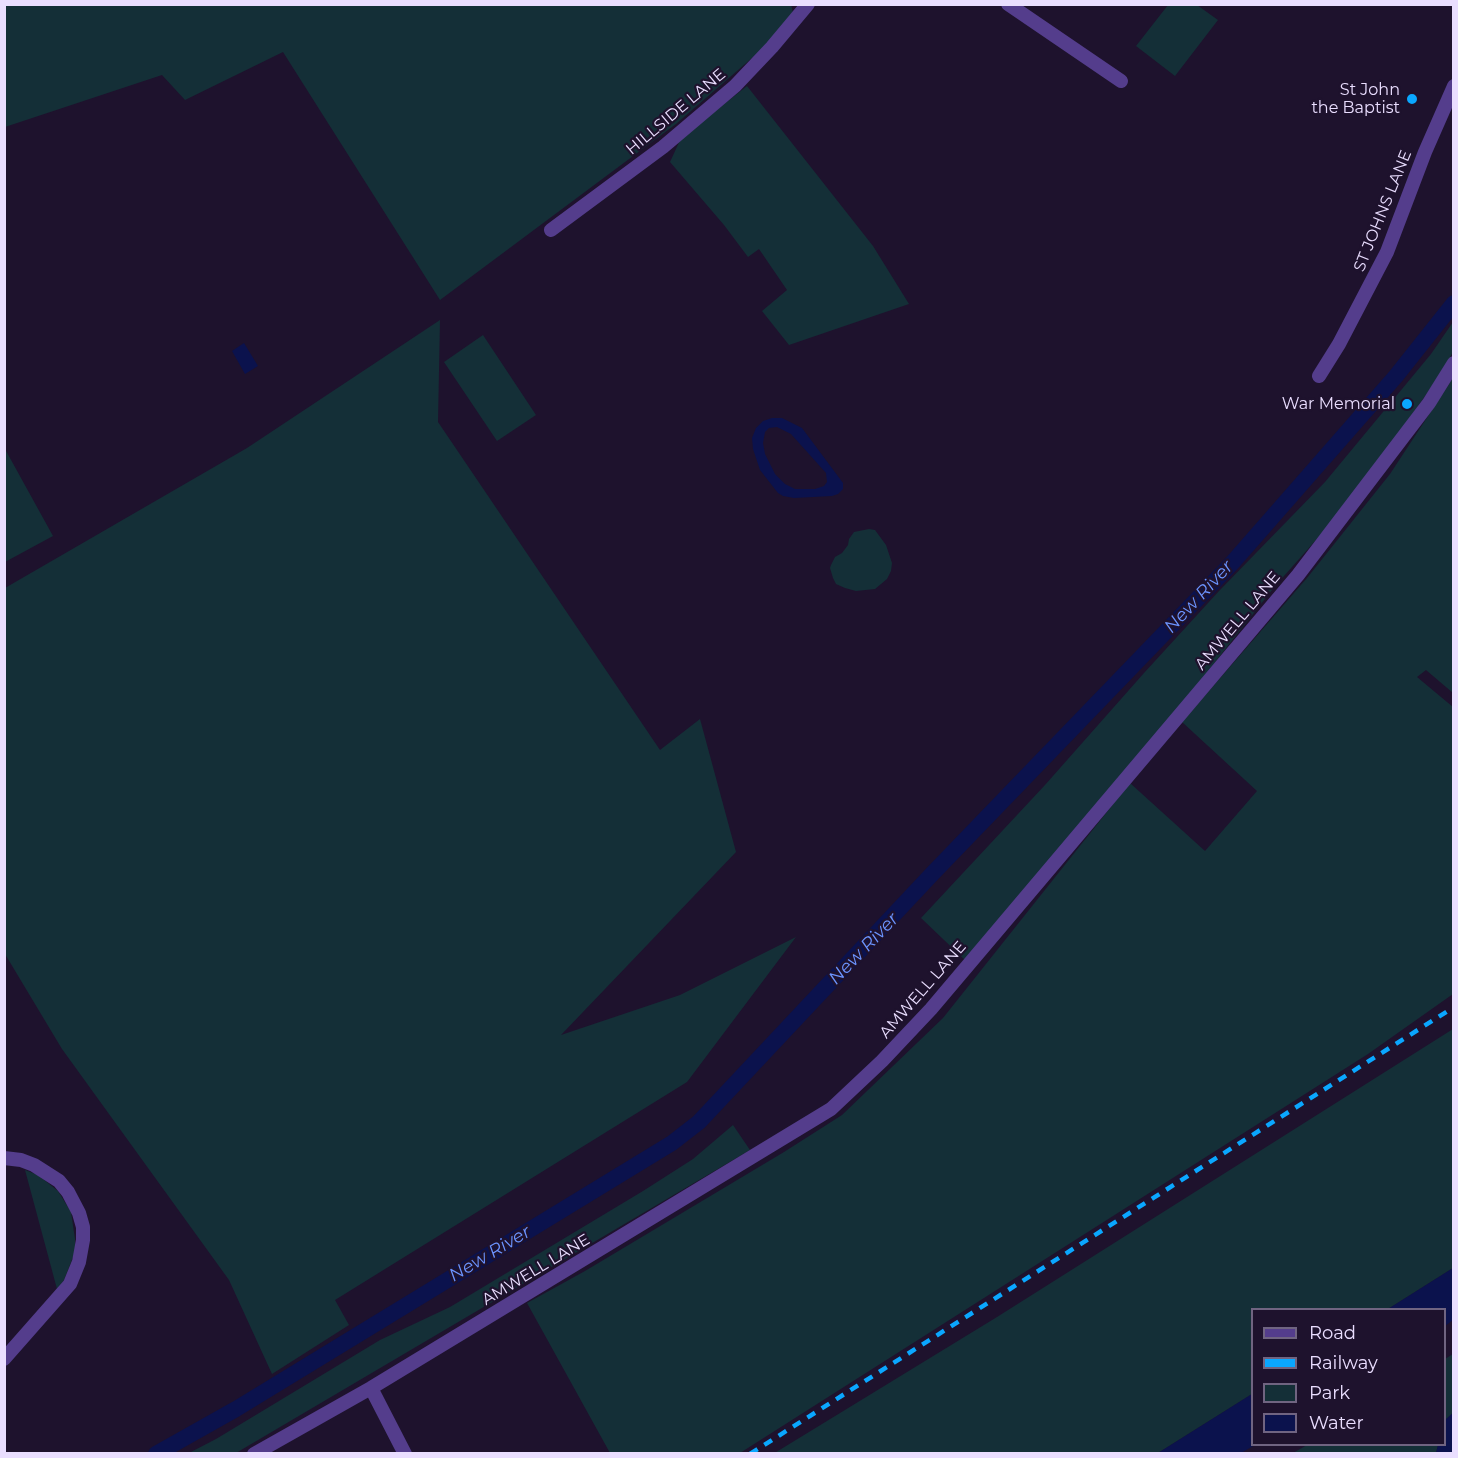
<!DOCTYPE html>
<html>
<head>
<meta charset="utf-8">
<style>
  body { margin:0 }
  #map { position:relative; width:1458px; height:1458px; overflow:hidden; background:#1e122d; font-family:Montserrat,sans-serif }
  canvas { display:block }
  .frame { position:absolute; inset:0; border:6px solid #eadeff; pointer-events:none }
  .legend { position:absolute; left:1251px; top:1308px; width:195px; height:138px; box-sizing:border-box; background:#1e122d; border:2px solid #706481; margin:0; padding:8px 10px; list-style:none; font-size:18px; color:#eadeff }
  .legend li { display:flex; align-items:center; gap:12px; height:30px }
  .legend b { width:30px; border:2px solid #706481 }
</style>
</head>
<body>
<div id="map">
<canvas width="1458" height="1458"></canvas>
<div class="frame"></div>
<ul class="legend">
<li><b style="height:8px;background:#543d8c"></b>Road</li>
<li><b style="height:8px;background:#0aa7ff"></b>Railway</li>
<li><b style="height:16px;background:#142f37"></b>Park</li>
<li><b style="height:16px;background:#0b124d"></b>Water</li>
</ul>
</div>
<script>
const ctx = document.querySelector('canvas').getContext('2d');
ctx.lineJoin = 'round';
function fillPath(path, color) { ctx.fillStyle = color; ctx.fill(path, 'evenodd'); }
const poly = rows => new Path2D(rows.map(r => 'M' + r).join(''));
function stroke(path, color, width, dash) { ctx.strokeStyle = color; ctx.lineWidth = width; ctx.lineCap = dash ? 'butt' : 'round'; ctx.setLineDash(dash || []); ctx.stroke(path); }
function write(font, color, halo, rows, align = 'center') {
  ctx.font = font + ' Montserrat,sans-serif'; ctx.lineWidth = 4.5; ctx.setLineDash([]); ctx.textBaseline = 'middle'; ctx.strokeStyle = halo; ctx.fillStyle = color; for (const [text, x, y, turn = 0] of rows) {
    ctx.save(); ctx.translate(x, y); ctx.rotate((+turn || 0) * Math.PI / 180); ctx.textAlign = isNaN(turn) ? turn : align; if (halo) ctx.strokeText(text, 0, 0); ctx.fillText(text, 0, 0); ctx.restore();
  }
}
fillPath(poly([
  [791,4,793,13,768,44,676,124,440,300,283,52,185,100,162,75,5,127,4,5],
  [1168,5,1197,5,1218,20,1175,76,1136,46],
  [747,86,873,246,909,304,789,345,762,311,787,290,759,249,748,257,724,225,670,162,681,138],
  [440,320,438,422,660,750,700,719,736,852,561,1035,680,995,796,937,687,1082,335,1300,349,1325,272,1374,229,1280,62,1049,5,954,5,588,247,448],
  [1453,322,1453,352,1441,373,1398,435,1331,523,1276,585,1193,690,966,961,921,918,1045,785,1144,673,1219,591,1325,482,1431,354],
  [483,335,536,415,497,441,444,362],
  [1453,378,1453,693,1426,670,1417,677,1453,707,1453,994,1368,1054,740,1453,610,1453,527,1303,585,1271,784,1152,842,1115,943,1018,1130,783,1205,851,1257,791,1182,722,1307,578,1390,474],
  [5,449,53,536,5,562,4,562],
  [869,529,875,530,886,545,892,563,891,571,887,579,875,589,856,591,845,588,836,584,833,578,830,568,831,565,835,557,842,553,848,545,849,539,854,532],
  [1453,1029,1453,1268,1388,1309,1252,1310,1252,1394,1158,1453,773,1454,997,1317],
  [733,1125,750,1150,236,1453,189,1453,216,1439,380,1340,450,1307,643,1191,693,1159],
  [25,1170,38,1175,58,1191,71,1212,75,1239,75,1252,64,1280,57,1289],
  [1453,1354,1453,1413,1445,1420,1445,1359],
  [1307,1445,1307,1444,1438,1445,1436,1453,1293,1453]
]), '#142f37');
fillPath(poly([
  [244,343,258,366,245,374,232,351],
  [772,418,782,418,802,428,843,483,843,489,838,494,832,496,794,498,783,496,778,493,760,470,753,449,752,438,756,428,763,421],
  [777,427,791,434,826,473,827,482,824,486,815,489,795,489,785,484,775,474,765,454,763,443,765,432,769,428],
  [1453,1268,1453,1320,1445,1326,1444,1310,1388,1309],
  [1252,1394,1252,1444,1255,1445,1241,1453,1158,1453],
  [1453,1413,1453,1453,1436,1453,1438,1445,1444,1444,1445,1420]
]), '#0b124d');
stroke(poly([
  [156,1454,236,1409,672,1143,699,1122,933,873,1233,562,1396,376,1454,303]
]), '#0b124d', 16);
stroke(poly([
  [1008,4,1121,81],
  [551,230,663,147,735,86,772,47,808,4],
  [1319,376,1339,344,1387,252,1425,152,1454,86],
  [4,1158,21,1160,34,1165,59,1181,68,1192,79,1213,83,1227,83,1240,79,1262,70,1284,4,1359],
  [371,1388,405,1454],
  [254,1454,371,1388,831,1109,882,1061,931,1009,1298,575,1429,403,1454,363]
]), '#543d8c', 14);
stroke(poly([
  [750,1454,1454,1007]
]), '#0aa7ff', 4.5, [9, 8]);
for (const [x, y, r, color] of [
  [1412,99,6,"#0aa7ff"],
  [1407,404,6,"#0aa7ff"]
]) { const dot = new Path2D(); dot.arc(x, y, r, 0, 2 * Math.PI); ctx.fillStyle = color; ctx.fill(dot); stroke(dot, '#1e122d', 2); }
write('16px', '#eadeff', '#1e122d', [
  ["St John",1400,90],
  ["the Baptist",1400,108],
  ["War Memorial",1395,404]
], 'right');
write('16px', '#eadeff', '#1e122d', [
  ["HILLSIDE LANE",676,112,-40],
  ["ST JOHNS LANE",1383,211,-68],
  ["AMWELL LANE",1238,621,-50],
  ["AMWELL LANE",923,990,-49],
  ["AMWELL LANE",536,1270,-31]
]);
write('italic 18px', '#6c94ff', '#1e122d', [
  ["New River",1199,597,-47],
  ["New River",864,949,-46],
  ["New River",490,1254,-31]
]);
</script>
</body>
</html>
